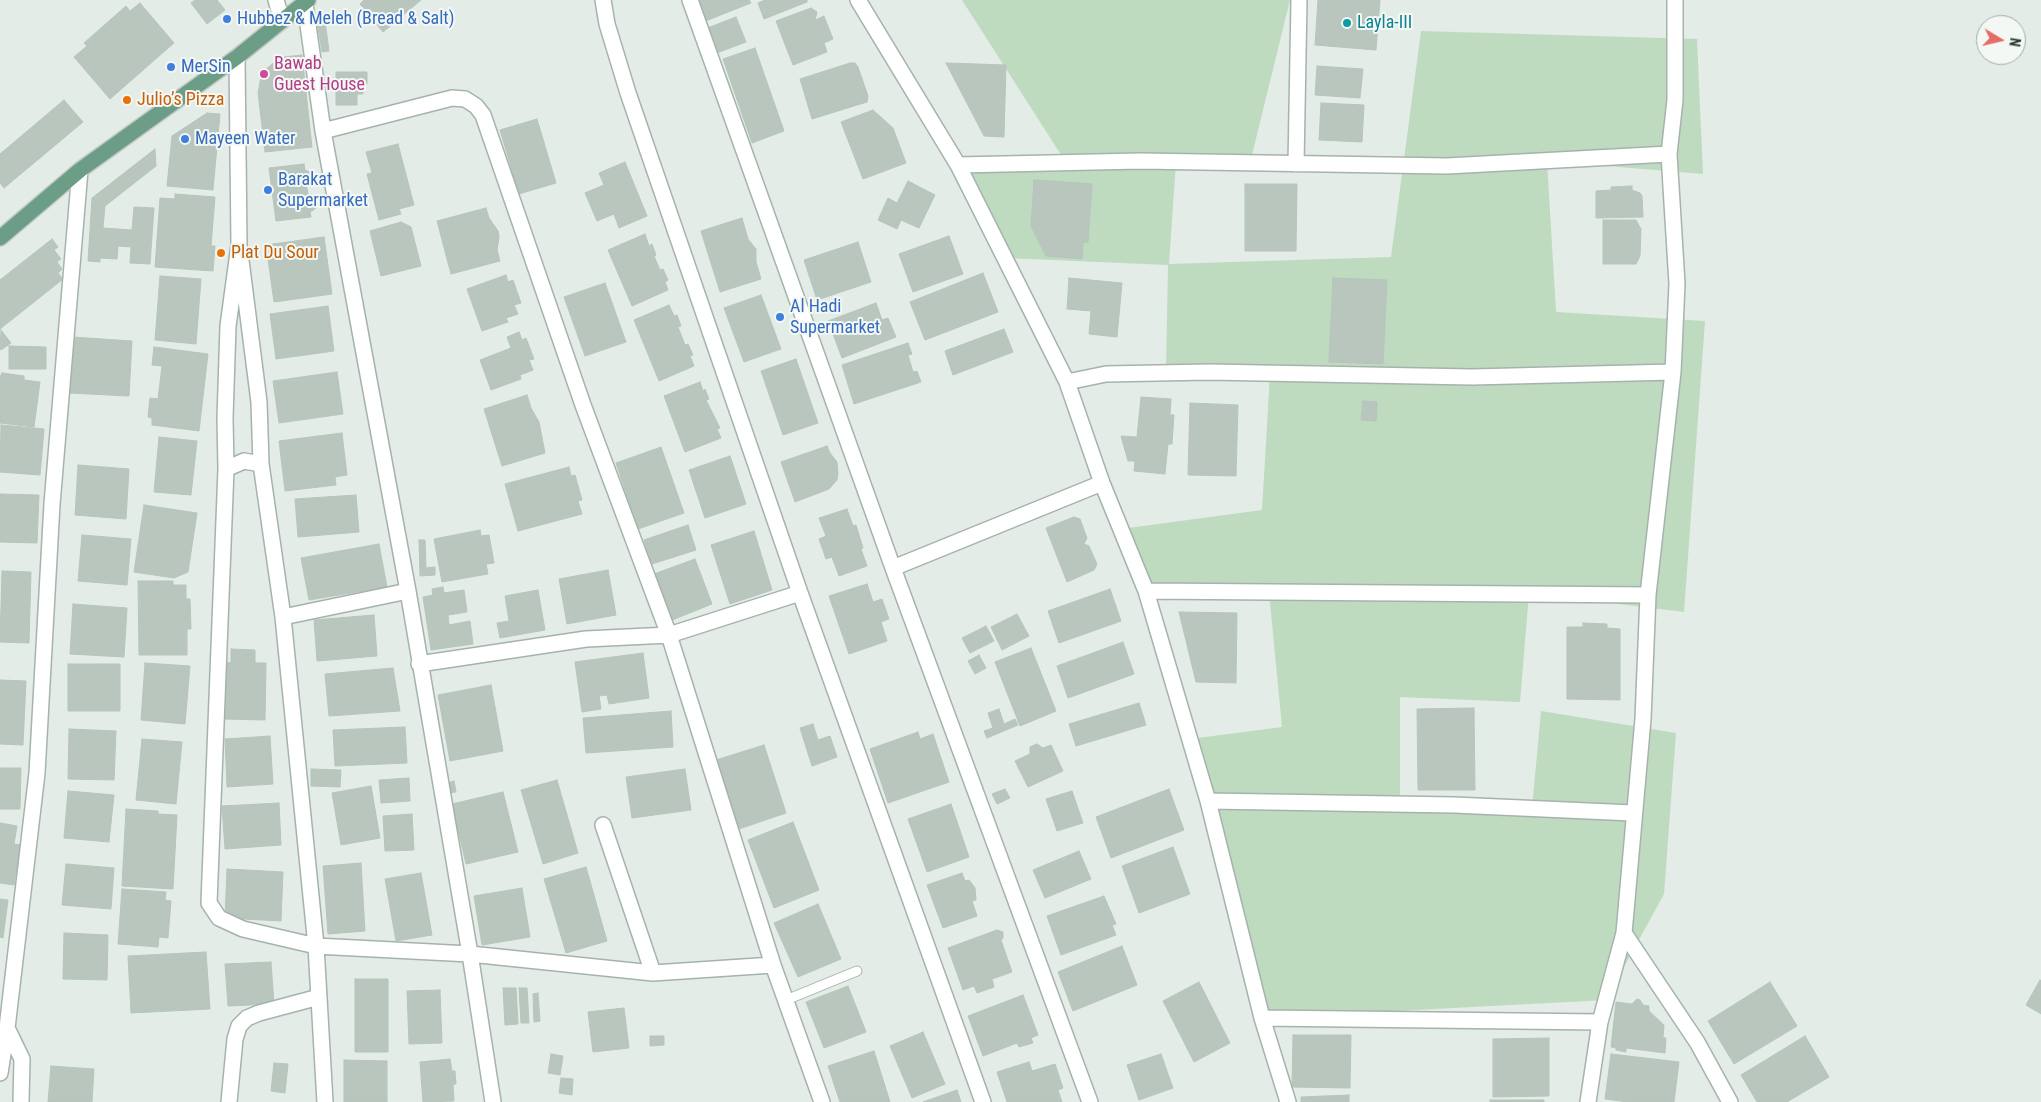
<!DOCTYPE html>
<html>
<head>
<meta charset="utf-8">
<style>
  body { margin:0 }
  #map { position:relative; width:2041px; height:1102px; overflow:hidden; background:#e3ece6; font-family:"Roboto Condensed",sans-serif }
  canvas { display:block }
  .north { position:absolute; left:1976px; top:15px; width:50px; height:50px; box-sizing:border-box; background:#f3f8f5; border:1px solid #a1aca6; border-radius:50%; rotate:99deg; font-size:14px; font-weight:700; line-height:20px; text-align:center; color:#253b30 }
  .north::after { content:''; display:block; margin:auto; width:18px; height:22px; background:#e56c68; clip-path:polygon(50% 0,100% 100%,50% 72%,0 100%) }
</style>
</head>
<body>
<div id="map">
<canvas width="2041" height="1102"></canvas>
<div class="north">N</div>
</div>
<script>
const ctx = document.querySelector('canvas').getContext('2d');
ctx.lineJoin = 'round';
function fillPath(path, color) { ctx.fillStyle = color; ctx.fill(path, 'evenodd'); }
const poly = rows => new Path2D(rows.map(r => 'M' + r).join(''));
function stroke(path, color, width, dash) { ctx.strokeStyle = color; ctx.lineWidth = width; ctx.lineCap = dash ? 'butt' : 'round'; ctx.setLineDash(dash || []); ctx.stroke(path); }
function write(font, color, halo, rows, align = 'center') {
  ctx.font = font + ' "Roboto Condensed",sans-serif'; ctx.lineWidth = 4; ctx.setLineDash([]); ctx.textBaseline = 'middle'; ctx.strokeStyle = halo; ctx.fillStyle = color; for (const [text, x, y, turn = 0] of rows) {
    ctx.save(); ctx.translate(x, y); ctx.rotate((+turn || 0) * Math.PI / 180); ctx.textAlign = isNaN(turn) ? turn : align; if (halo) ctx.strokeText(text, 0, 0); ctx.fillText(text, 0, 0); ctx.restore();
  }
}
fillPath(poly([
  [962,0,1290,0,1250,163,1176,162,1169,264,1391,257,1421,31,1697,39,1703,174,1547,161,1556,312,1705,321,1684,612,1529,593,1520,702,1400,697,1400,804,1532,808,1541,711,1676,733,1664,894,1606,1000,1262,1018,1190,739,1282,727,1269,592,1146,591,1121,529,1262,510,1270,374,1166,373,1168,265,1006,258,958,165,1065,161]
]), '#bedbc0');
const building = poly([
  [195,0,217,0,225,10,207,24,191,3,195,0],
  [364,0,421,0,383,32,360,4,364,0],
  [694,0,749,0,751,3,703,22,694,0],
  [765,0,807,0,807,2,764,19,758,3,765,0],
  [1318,0,1380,0,1376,50,1315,45,1318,0],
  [140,3,174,43,110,99,74,57,87,46,84,43,126,6,130,11,140,3],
  [811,8,817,12,815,20,824,16,833,39,824,43,827,52,793,65,776,21,811,8],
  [736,17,746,42,714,54,705,29,736,17],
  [325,21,329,51,322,52,317,22,325,21],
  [755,48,784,131,752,143,723,59,755,48],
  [302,55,312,147,265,152,258,93,261,77,265,70,277,60,284,57,302,55],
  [850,63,855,63,858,67,868,96,867,102,812,119,800,79,850,63],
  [946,63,1006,65,1004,137,984,136,946,63],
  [1317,66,1363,69,1360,98,1315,95,1317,66],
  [336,72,367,72,367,84,363,84,363,94,357,94,357,105,336,105,336,72],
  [64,100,83,122,4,188,0,183,0,154,64,100],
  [1321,103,1364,105,1362,142,1319,140,1321,103],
  [873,110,893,128,906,163,863,179,841,122,873,110],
  [207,113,220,114,213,190,167,186,172,136,207,113],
  [537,119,556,183,519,194,500,130,537,119],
  [398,144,414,205,399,209,401,214,379,220,367,174,372,173,366,152,398,144],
  [155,149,156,166,105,206,103,228,132,230,134,207,154,208,150,264,130,263,131,247,118,246,117,259,100,258,100,262,88,261,92,198,155,149],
  [625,162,647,216,619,228,614,214,597,221,585,193,604,185,599,173,625,162],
  [304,164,305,170,310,172,312,174,310,182,306,183,309,200,314,203,315,209,310,212,311,217,276,221,269,168,304,164],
  [1034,180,1092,184,1088,242,1083,242,1082,259,1046,256,1031,226,1034,180],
  [908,181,935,195,919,228,901,220,897,229,878,220,888,198,897,203,908,181],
  [1245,184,1297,184,1296,251,1245,251,1245,184],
  [1632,186,1632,190,1640,193,1642,196,1643,217,1596,218,1596,191,1611,190,1611,187,1632,186],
  [175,194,215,197,211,246,215,246,213,271,155,267,160,198,175,199,175,194],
  [486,208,489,218,498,231,499,237,497,250,500,261,451,274,437,221,486,208],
  [742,218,748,239,756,249,756,262,761,279,720,292,701,231,742,218],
  [1603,220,1636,220,1641,229,1640,256,1636,264,1603,264,1603,220],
  [401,222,411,227,421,266,381,276,370,231,401,222],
  [645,234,649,246,652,244,656,255,654,256,660,270,663,269,668,280,665,282,668,290,632,306,608,250,645,234],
  [949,236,963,274,913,292,899,254,949,236],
  [324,237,332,294,274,302,266,245,324,237],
  [52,239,58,247,54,250,61,259,57,262,62,269,58,273,63,279,0,329,0,280,52,239],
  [858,242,871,282,817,300,804,260,858,242],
  [983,273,998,312,925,340,910,302,983,273],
  [506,275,508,282,513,280,521,303,514,305,518,314,506,318,508,322,482,331,467,289,506,275],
  [160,276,201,279,196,344,155,340,160,276],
  [1069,278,1122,283,1117,337,1089,334,1091,311,1067,309,1069,278],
  [1333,278,1387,280,1383,364,1329,362,1333,278],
  [605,283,626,342,585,356,564,297,605,283],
  [761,295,781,349,744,362,724,308,761,295],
  [876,303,882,320,888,318,896,337,842,358,828,321,876,303],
  [669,305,674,316,677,315,681,326,678,327,685,345,688,344,693,355,690,356,694,366,659,381,634,320,669,305],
  [328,306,334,351,276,359,270,314,328,306],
  [1004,329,1013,352,953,375,945,351,1004,329],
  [1,330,11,343,1,350,0,348,1,330],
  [519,332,522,340,526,338,534,359,529,360,533,370,520,375,521,379,491,390,480,360,511,348,507,337,519,332],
  [72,337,132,341,129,396,69,393,72,337],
  [908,343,912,354,908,355,913,372,917,371,921,382,854,404,842,365,908,343],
  [9,346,46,347,46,369,9,369,9,346],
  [154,347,208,354,199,431,152,425,152,418,148,417,150,398,158,399,162,366,152,365,154,347],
  [796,359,818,423,783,435,761,371,796,359],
  [337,372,343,414,279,423,273,381,337,372],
  [2,373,24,376,24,380,40,382,34,427,0,423,0,377,2,373],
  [700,382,703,391,705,389,709,399,706,400,720,428,717,429,721,438,685,452,664,396,700,382],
  [527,395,531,408,539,422,545,453,502,466,484,409,527,395],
  [1141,397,1171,399,1170,415,1174,415,1172,444,1168,444,1165,474,1134,471,1135,461,1128,461,1121,436,1137,437,1141,397],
  [1363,401,1377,402,1376,421,1361,420,1363,401],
  [1190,403,1238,405,1236,476,1188,475,1190,403],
  [1,425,44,429,40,475,0,472,1,425],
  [342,433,347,475,335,477,336,485,285,491,279,441,342,433],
  [159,437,197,441,191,495,154,492,159,437],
  [827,446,830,453,837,462,838,474,837,480,829,489,795,502,781,462,827,446],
  [661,447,684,513,638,529,616,463,661,447],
  [730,456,746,504,705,518,689,470,730,456],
  [78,465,129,469,126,519,75,515,78,465],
  [569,467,571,476,575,475,582,500,578,501,582,514,518,531,505,484,569,467],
  [0,494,39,495,37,543,0,542,0,494],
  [356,495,359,532,298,537,295,499,356,495],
  [144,505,197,513,188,572,174,578,134,572,144,505],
  [847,509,853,526,856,525,863,548,861,549,867,566,839,576,832,557,826,559,819,539,826,536,819,518,847,509],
  [1074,517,1080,519,1087,538,1084,544,1089,546,1097,564,1094,570,1067,582,1046,528,1074,517],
  [688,525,696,550,652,564,644,540,688,525],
  [480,530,481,536,489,535,494,563,486,564,488,574,442,582,434,539,480,530],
  [754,531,772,590,730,604,711,545,754,531],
  [82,535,131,539,127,585,78,581,82,535],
  [419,540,425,540,426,568,435,567,435,575,420,576,419,540],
  [379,544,387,587,309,600,301,558,379,544],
  [695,559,712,604,672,620,654,574,695,559],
  [608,570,616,615,567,624,559,579,608,570],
  [2,571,31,572,29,643,0,642,2,571],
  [138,581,173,581,173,585,186,585,186,599,190,599,191,629,187,629,187,655,139,655,138,581],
  [867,584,873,602,882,599,889,619,881,622,887,641,849,654,829,596,867,584],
  [443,587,444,593,464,590,467,612,448,615,449,625,470,621,473,644,431,650,423,597,433,595,432,589,443,587],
  [1110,589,1121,621,1059,643,1048,611,1110,589],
  [538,590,545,630,500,638,497,623,509,621,505,596,538,590],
  [73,604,127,608,124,657,70,654,73,604],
  [1179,612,1237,613,1236,683,1196,682,1179,612],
  [1017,614,1029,636,1002,650,991,627,1017,614],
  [374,615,377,656,317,661,314,620,374,615],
  [1583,623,1607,624,1607,628,1620,629,1620,700,1567,699,1567,627,1583,627,1583,623],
  [986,626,994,641,970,653,962,638,986,626],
  [1123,642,1134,674,1068,698,1057,666,1123,642],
  [1031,648,1056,711,1020,726,995,662,1031,648],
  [231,649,255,650,255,663,266,663,265,720,224,719,225,662,231,663,231,649],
  [643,653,649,698,609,704,607,695,599,696,601,709,582,712,575,662,643,653],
  [979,655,986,668,975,674,968,661,979,655],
  [145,663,190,666,185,724,141,720,145,663],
  [68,664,120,664,120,711,68,711,68,664],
  [393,668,400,711,329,716,325,674,393,668],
  [0,680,26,681,23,745,0,744,0,680],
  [491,685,503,751,450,761,438,695,491,685],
  [1139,703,1146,725,1076,746,1069,724,1139,703],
  [1474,708,1475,790,1418,790,1417,709,1474,708],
  [999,709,1004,724,1015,719,1018,725,987,738,984,731,993,728,988,713,999,709],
  [671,711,673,747,586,753,583,718,671,711],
  [813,724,818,740,830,736,837,757,812,766,800,728,813,724],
  [405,727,407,763,335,766,333,730,405,727],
  [69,729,116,731,114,780,68,779,69,729],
  [918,732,920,739,933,734,949,782,888,803,870,749,918,732],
  [270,736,273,784,227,787,225,739,270,736],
  [142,739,182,742,176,804,136,800,142,739],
  [1037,744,1043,748,1051,745,1063,771,1028,787,1015,761,1030,754,1030,747,1037,744],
  [764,745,786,813,739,829,716,760,764,745],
  [0,768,21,768,20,809,0,809,0,768],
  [311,769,341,770,340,787,311,786,311,769],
  [685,769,691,810,632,818,626,777,685,769],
  [409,778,410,801,381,803,379,780,409,778],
  [557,780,578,853,543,864,521,790,557,780],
  [454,781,456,792,448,793,447,783,454,781],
  [371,786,380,838,341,845,332,793,371,786],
  [1005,789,1010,798,997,804,992,794,1005,789],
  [1169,789,1184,830,1111,858,1096,817,1169,789],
  [68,791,114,795,109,842,64,838,68,791],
  [1072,791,1083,823,1057,831,1046,799,1072,791],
  [503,792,518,852,466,864,452,804,503,792],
  [279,803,281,845,225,849,222,806,279,803],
  [951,804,969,857,927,872,908,819,951,804],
  [126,809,158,811,158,814,177,815,173,889,122,886,126,809],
  [412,814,414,850,385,851,383,816,412,814],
  [793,822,819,890,774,908,748,840,793,822],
  [0,823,17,826,14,844,21,845,14,885,0,883,0,823],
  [1173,847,1190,894,1139,913,1122,866,1173,847],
  [1079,851,1091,879,1045,898,1033,870,1079,851],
  [361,863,365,931,328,934,323,866,361,863],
  [66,864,114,868,111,909,62,905,66,864],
  [586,867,607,941,566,953,544,879,586,867],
  [227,869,283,872,281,921,225,918,227,869],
  [421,873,432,935,396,941,385,879,421,873],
  [962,873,965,881,969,880,975,888,976,900,972,901,977,916,943,928,927,885,962,873],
  [522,888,530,937,482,945,474,896,522,888],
  [122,889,166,892,165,900,171,901,168,938,159,937,158,947,118,944,122,889],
  [1104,896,1116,924,1112,925,1116,935,1061,955,1047,916,1104,896],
  [0,899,8,900,3,938,0,937,0,899],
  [818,904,841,959,798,977,774,923,818,904],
  [997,930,1003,932,1003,938,1001,940,1012,972,992,979,994,987,977,993,974,986,963,990,948,948,997,930],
  [64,933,108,935,107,980,63,979,64,933],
  [1122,946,1137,985,1073,1011,1058,972,1122,946],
  [206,952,210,1009,131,1013,128,956,206,952],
  [271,962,274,1004,228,1006,225,964,271,962],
  [355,979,388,979,388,1052,355,1052,355,979],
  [2040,980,2041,981,2041,1014,2026,1005,2040,980],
  [1199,982,1230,1043,1194,1062,1163,1001,1199,982],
  [1770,982,1797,1026,1734,1064,1708,1021,1770,982],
  [848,986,866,1032,824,1048,806,1002,848,986],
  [503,988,516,988,518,1024,505,1025,503,988],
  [519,988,527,988,529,1023,521,1023,519,988],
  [440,990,442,1043,409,1044,407,991,440,990],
  [538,993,540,1021,534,1022,533,994,538,993],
  [1023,995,1038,1035,1031,1038,1033,1043,1019,1047,1017,1043,983,1056,968,1016,1023,995],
  [1637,999,1640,1000,1643,1005,1649,1006,1649,1011,1664,1025,1663,1038,1666,1038,1665,1053,1626,1048,1626,1052,1616,1050,1616,1048,1611,1047,1616,1002,1632,1004,1637,999],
  [624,1008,629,1048,593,1052,588,1012,624,1008],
  [923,1032,945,1084,912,1098,890,1046,923,1032],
  [1293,1035,1351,1035,1350,1088,1292,1087,1293,1035],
  [650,1036,664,1036,664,1045,650,1046,650,1036],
  [1805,1036,1829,1077,1787,1102,1757,1102,1741,1075,1805,1036],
  [1549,1038,1549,1096,1493,1097,1493,1039,1549,1038],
  [874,1051,890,1102,840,1102,828,1066,874,1051],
  [551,1054,563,1056,560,1075,548,1073,551,1054],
  [1161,1054,1173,1088,1139,1100,1127,1065,1161,1054],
  [1611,1054,1679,1062,1674,1102,1629,1102,1605,1099,1611,1054],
  [450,1059,452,1071,455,1071,456,1084,453,1084,454,1101,423,1102,420,1062,450,1059],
  [344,1060,387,1061,387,1102,344,1102,344,1060],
  [1029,1062,1032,1071,1055,1064,1063,1088,1058,1090,1062,1102,1007,1102,997,1072,1029,1062],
  [274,1063,288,1064,285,1093,271,1091,274,1063],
  [51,1066,94,1069,92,1102,48,1102,51,1066],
  [561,1078,573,1079,572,1095,559,1093,561,1078],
  [957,1090,961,1102,923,1102,957,1090],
  [1349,1095,1349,1102,1301,1102,1301,1097,1349,1095],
  [1490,1100,1544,1100,1544,1102,1490,1102,1490,1100]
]);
fillPath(building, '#b9c6be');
stroke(building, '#b6c5bc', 1);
const service = poly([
  [786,1000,857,971]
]);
const minor = poly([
  [276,0,282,21],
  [603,0,607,24,628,93,800,593,983,1102],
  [690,0,893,568,1090,1102],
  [858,0,958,165,1067,382,1102,483,1146,591,1208,801,1262,1018,1288,1102],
  [305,4,323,131,408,591,470,954,493,1102],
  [237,57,239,245,259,402,261,464,283,617,316,946,325,1102],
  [323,131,452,98,465,99,476,106,483,115,583,405,669,635,773,965,822,1102],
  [1296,164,1299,0],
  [958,165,1140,161,1447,166,1669,154],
  [239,245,228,326,225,418,226,469,209,903,219,918,243,929,316,946,470,954,653,973,773,965],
  [1067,382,1106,374,1209,372,1472,377,1673,372],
  [226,469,244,461,261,464],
  [893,568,1102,483],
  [1146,591,1648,595],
  [283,617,408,591],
  [419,664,586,639,669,635,800,593],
  [1208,801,1454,805,1633,813],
  [603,825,653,973],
  [1624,933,1697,1042,1730,1102],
  [1262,1018,1600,1022],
  [0,1073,7,1028],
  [21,1102,22,1059,7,1028,37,773,52,504,80,170],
  [229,1102,235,1039,239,1026,247,1018,259,1013,319,997],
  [1588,1102,1600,1022,1624,933,1643,719,1648,595,1673,372,1677,284,1669,154,1675,100,1675,0]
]);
const primary = poly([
  [0,238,80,170,237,57,308,0]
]);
stroke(service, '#a6b3ac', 11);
stroke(minor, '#a6b3ac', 18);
stroke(primary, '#c2c8c5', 18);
stroke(service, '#fff', 9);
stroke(minor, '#fff', 15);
stroke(primary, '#6c9d86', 15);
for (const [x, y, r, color] of [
  [227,19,5,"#3f7fe0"],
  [1347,23,5,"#0f9aa8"],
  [171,67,5,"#3f7fe0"],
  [264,74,5,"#d1479c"],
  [127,100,5,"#e8710a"],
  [185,139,5,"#3f7fe0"],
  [268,190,5,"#3f7fe0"],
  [221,253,5,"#e8710a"],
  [780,317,5,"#3f7fe0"]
]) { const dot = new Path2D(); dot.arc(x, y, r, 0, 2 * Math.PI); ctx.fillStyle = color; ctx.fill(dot); stroke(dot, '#f3f8f5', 2); }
write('18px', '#366cbe', '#f3f8f5', [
  ["Hubbez & Meleh (Bread & Salt)",237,19],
  ["MerSin",181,67],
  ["Mayeen Water",195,139],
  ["Barakat",278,180],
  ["Supermarket",278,201],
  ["Al Hadi",790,307],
  ["Supermarket",790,328]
], 'left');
write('18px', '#0d838f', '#f3f8f5', [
  ["Layla-III",1357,23]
], 'left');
write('18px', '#b23c85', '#f3f8f5', [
  ["Bawab",274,64],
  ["Guest House",274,85]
], 'left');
write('18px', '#c56008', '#f3f8f5', [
  ["Julio’s Pizza",137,100],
  ["Plat Du Sour",231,253]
], 'left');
</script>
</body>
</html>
